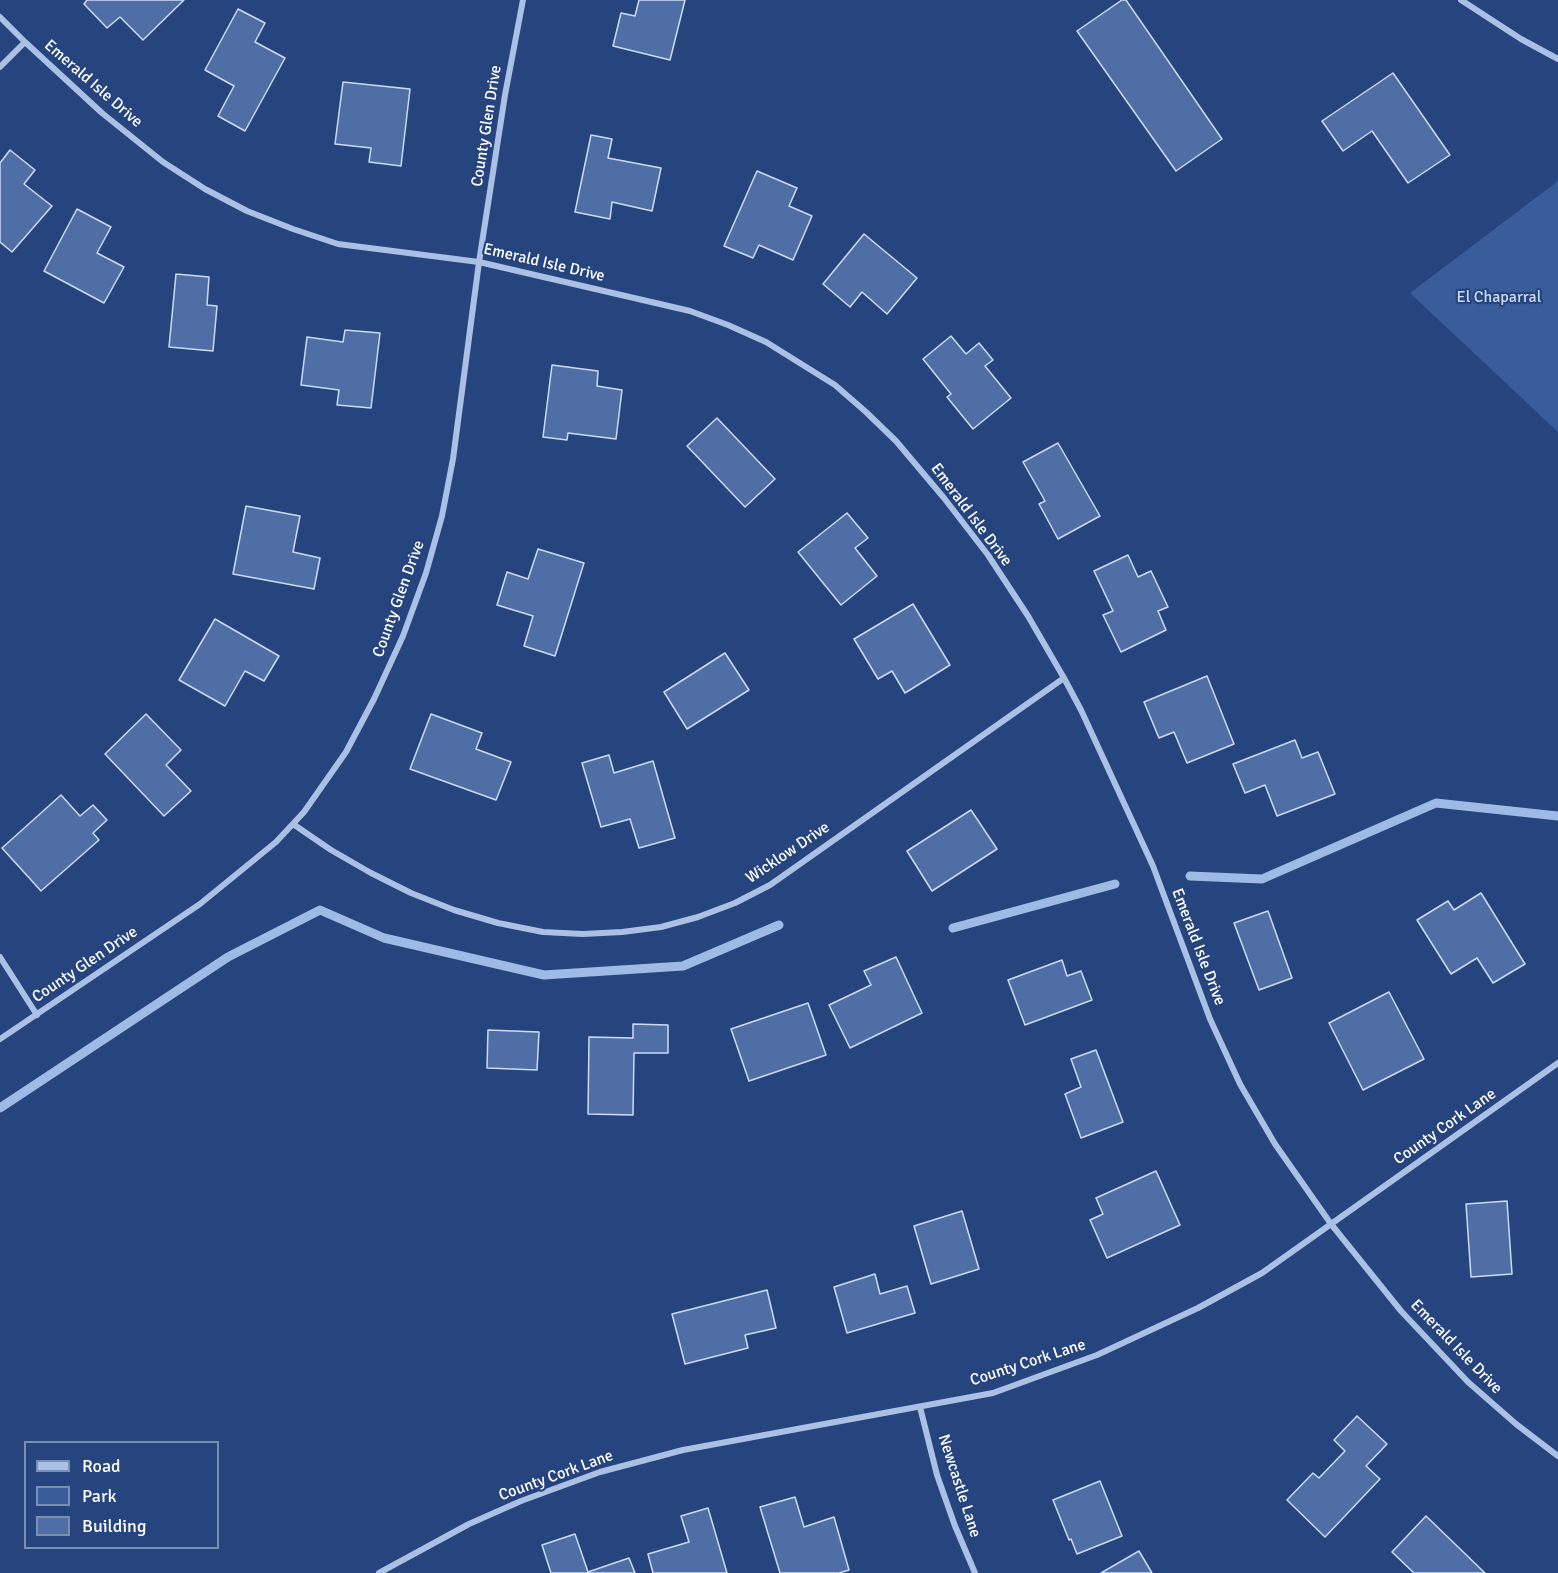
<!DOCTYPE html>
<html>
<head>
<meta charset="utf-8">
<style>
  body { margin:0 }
  #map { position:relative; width:1558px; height:1573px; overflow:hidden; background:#26447d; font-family:Signika,sans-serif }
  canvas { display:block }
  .legend { position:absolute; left:24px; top:1441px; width:195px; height:108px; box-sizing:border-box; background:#26447d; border:2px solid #7d8fb1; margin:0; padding:8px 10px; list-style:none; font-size:18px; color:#fff }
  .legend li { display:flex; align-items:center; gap:12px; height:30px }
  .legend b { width:30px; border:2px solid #7d8fb1 }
</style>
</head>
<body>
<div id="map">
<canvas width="1558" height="1573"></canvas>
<ul class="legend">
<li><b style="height:8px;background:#abc0e5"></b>Road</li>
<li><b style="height:16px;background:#395d9a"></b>Park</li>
<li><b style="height:16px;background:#4e6ea5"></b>Building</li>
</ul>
</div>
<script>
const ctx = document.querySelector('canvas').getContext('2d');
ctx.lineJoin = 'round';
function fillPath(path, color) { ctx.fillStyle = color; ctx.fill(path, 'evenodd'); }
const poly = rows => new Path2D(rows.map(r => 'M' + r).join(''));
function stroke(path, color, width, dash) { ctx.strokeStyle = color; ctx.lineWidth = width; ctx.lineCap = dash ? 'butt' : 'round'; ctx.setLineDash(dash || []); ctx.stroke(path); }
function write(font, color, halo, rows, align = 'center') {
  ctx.font = font + ' Signika,sans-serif'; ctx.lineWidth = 4.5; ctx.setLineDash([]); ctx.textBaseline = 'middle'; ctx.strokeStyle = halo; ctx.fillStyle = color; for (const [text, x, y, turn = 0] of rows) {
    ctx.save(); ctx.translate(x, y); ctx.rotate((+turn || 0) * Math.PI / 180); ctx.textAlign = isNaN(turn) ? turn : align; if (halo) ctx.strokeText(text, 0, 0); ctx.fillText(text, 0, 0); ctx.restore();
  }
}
fillPath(poly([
  [1558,181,1558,432,1410,293]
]), '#395d9a');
stroke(poly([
  [1190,876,1262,879,1436,803,1558,816],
  [953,928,1115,884],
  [0,1108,228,957,320,910,384,938,544,975,683,966,779,925]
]), '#9fbae5', 9);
const building = poly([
  [87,0,184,0,143,40,120,17,107,28,84,4,87,0],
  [639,0,685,0,670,60,613,46,621,13,635,16,639,0],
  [1122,0,1126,0,1222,139,1176,171,1077,31,1122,0],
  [238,9,265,23,255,42,285,58,245,131,218,116,234,86,205,70,238,9],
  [1393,73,1450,155,1408,183,1372,131,1343,151,1322,121,1393,73],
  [343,82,410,89,401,166,369,162,371,148,335,144,343,82],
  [591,135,612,139,608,158,661,168,652,211,612,202,610,219,575,212,591,135],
  [10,150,35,170,24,184,52,206,12,252,0,242,0,163,10,150],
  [757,171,797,188,789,206,812,216,793,260,759,245,753,258,724,246,757,171],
  [77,209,111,227,97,253,124,267,104,303,44,271,77,209],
  [864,234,917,278,887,314,862,292,850,307,823,284,864,234],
  [176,274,209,277,207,305,217,306,213,351,169,347,176,274],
  [345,330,380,333,371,408,337,405,339,390,301,385,307,337,343,342,345,330],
  [951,336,966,354,979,343,993,360,985,366,1011,398,973,429,947,397,951,394,923,359,951,336],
  [552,365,598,371,597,386,622,390,616,439,568,433,567,440,543,437,552,365],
  [717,418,775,479,745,507,687,446,717,418],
  [1058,443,1100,516,1058,539,1039,504,1045,501,1023,462,1058,443],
  [246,506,300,516,293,552,320,558,314,589,233,574,246,506],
  [847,513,868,538,855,548,877,576,841,605,798,552,847,513],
  [538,549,584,563,555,656,524,646,533,616,497,605,507,572,528,579,538,549],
  [1128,555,1138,577,1151,571,1168,607,1158,611,1166,630,1121,652,1103,615,1113,611,1094,571,1128,555],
  [913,604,950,665,905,693,892,671,878,679,854,639,913,604],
  [215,619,279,656,264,681,245,671,225,706,179,680,215,619],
  [725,653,749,690,687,729,664,692,725,653],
  [1207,676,1234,744,1187,763,1174,732,1159,738,1144,702,1207,676],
  [146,714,181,750,166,765,191,791,164,816,105,754,146,714],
  [431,714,482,733,476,749,511,762,496,800,410,769,431,714],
  [1295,740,1302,758,1318,752,1335,794,1277,816,1265,785,1245,793,1233,764,1295,740],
  [609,755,614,773,653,761,675,838,639,848,630,819,601,827,582,763,609,755],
  [61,795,80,816,93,805,107,820,93,833,99,840,41,891,2,848,61,795],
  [971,810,997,849,932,891,907,851,971,810],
  [1481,893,1525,964,1493,983,1477,958,1451,974,1417,920,1448,901,1454,910,1481,893],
  [1268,911,1292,978,1259,990,1234,923,1268,911],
  [896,957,922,1013,850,1048,829,1005,871,985,864,971,896,957],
  [1062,960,1067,976,1081,971,1092,1000,1025,1025,1008,980,1062,960],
  [1389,992,1424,1059,1363,1090,1329,1023,1389,992],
  [808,1003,826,1055,749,1081,731,1029,808,1003],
  [633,1024,668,1025,668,1053,634,1053,633,1115,588,1114,589,1037,633,1038,633,1024],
  [488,1030,539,1032,537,1070,487,1068,488,1030],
  [1096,1050,1123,1122,1081,1138,1065,1094,1081,1087,1071,1059,1096,1050],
  [1156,1171,1180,1225,1107,1258,1090,1220,1103,1214,1096,1198,1156,1171],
  [1507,1201,1512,1274,1471,1277,1466,1204,1507,1201],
  [962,1211,979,1269,931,1284,914,1226,962,1211],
  [875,1274,880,1294,907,1286,915,1313,847,1333,834,1287,875,1274],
  [767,1290,776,1328,745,1335,748,1348,685,1364,672,1314,767,1290],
  [1357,1416,1387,1444,1366,1466,1380,1479,1325,1537,1287,1500,1313,1473,1319,1478,1345,1451,1334,1440,1357,1416],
  [1100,1481,1122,1536,1077,1554,1071,1539,1069,1540,1053,1500,1100,1481],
  [795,1497,804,1527,834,1517,849,1570,839,1573,780,1573,760,1507,795,1497],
  [708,1508,727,1573,653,1573,648,1554,689,1542,681,1516,708,1508],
  [1426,1516,1485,1573,1414,1573,1392,1552,1426,1516],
  [575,1534,588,1572,629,1558,635,1573,551,1573,542,1545,575,1534],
  [1139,1551,1152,1573,1101,1573,1139,1551]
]);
fillPath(building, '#4e6ea5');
stroke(building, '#cddcf4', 1.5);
stroke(poly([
  [1461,0,1521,39,1558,59],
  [0,17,25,42,102,113,163,162,205,189,247,211,293,229,338,244,479,262,690,311,728,325,766,342,835,385,866,412,896,441,944,498,988,555,1028,616,1064,678,1081,710,1153,866,1210,1019,1240,1084,1275,1144,1331,1224,1401,1311,1468,1382,1516,1424,1558,1456],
  [0,67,25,42],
  [293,824,331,850,371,873,411,893,454,910,498,923,543,932,583,934,622,932,661,927,698,917,735,903,770,885,1064,678],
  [0,957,37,1015],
  [0,1039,200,904,276,842,304,812,346,752,374,699,403,636,426,573,442,516,453,459,479,262,505,95,523,0],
  [920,1407,937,1475,955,1526,975,1573],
  [379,1573,469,1524,521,1501,600,1472,683,1450,993,1393,1097,1355,1198,1308,1262,1273,1558,1063]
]), '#abc0e5', 6);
write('16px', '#fff', '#26447d', [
  ["Emerald Isle Drive",93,84,41],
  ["County Glen Drive",487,126,-81],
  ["Emerald Isle Drive",544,263,13],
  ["Emerald Isle Drive",971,515,53],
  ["County Glen Drive",399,599,-70],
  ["Wicklow Drive",788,853,-34],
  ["Emerald Isle Drive",1198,947,69],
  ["County Glen Drive",85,965,-34],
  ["County Cork Lane",1445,1127,-35],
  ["Emerald Isle Drive",1456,1347,46],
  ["County Cork Lane",1028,1363,-18],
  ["County Cork Lane",556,1476,-20],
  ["Newcastle Lane",959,1486,72]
]);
write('16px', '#cddcf4', '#26447d', [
  ["El Chaparral",1499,298]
]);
</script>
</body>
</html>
